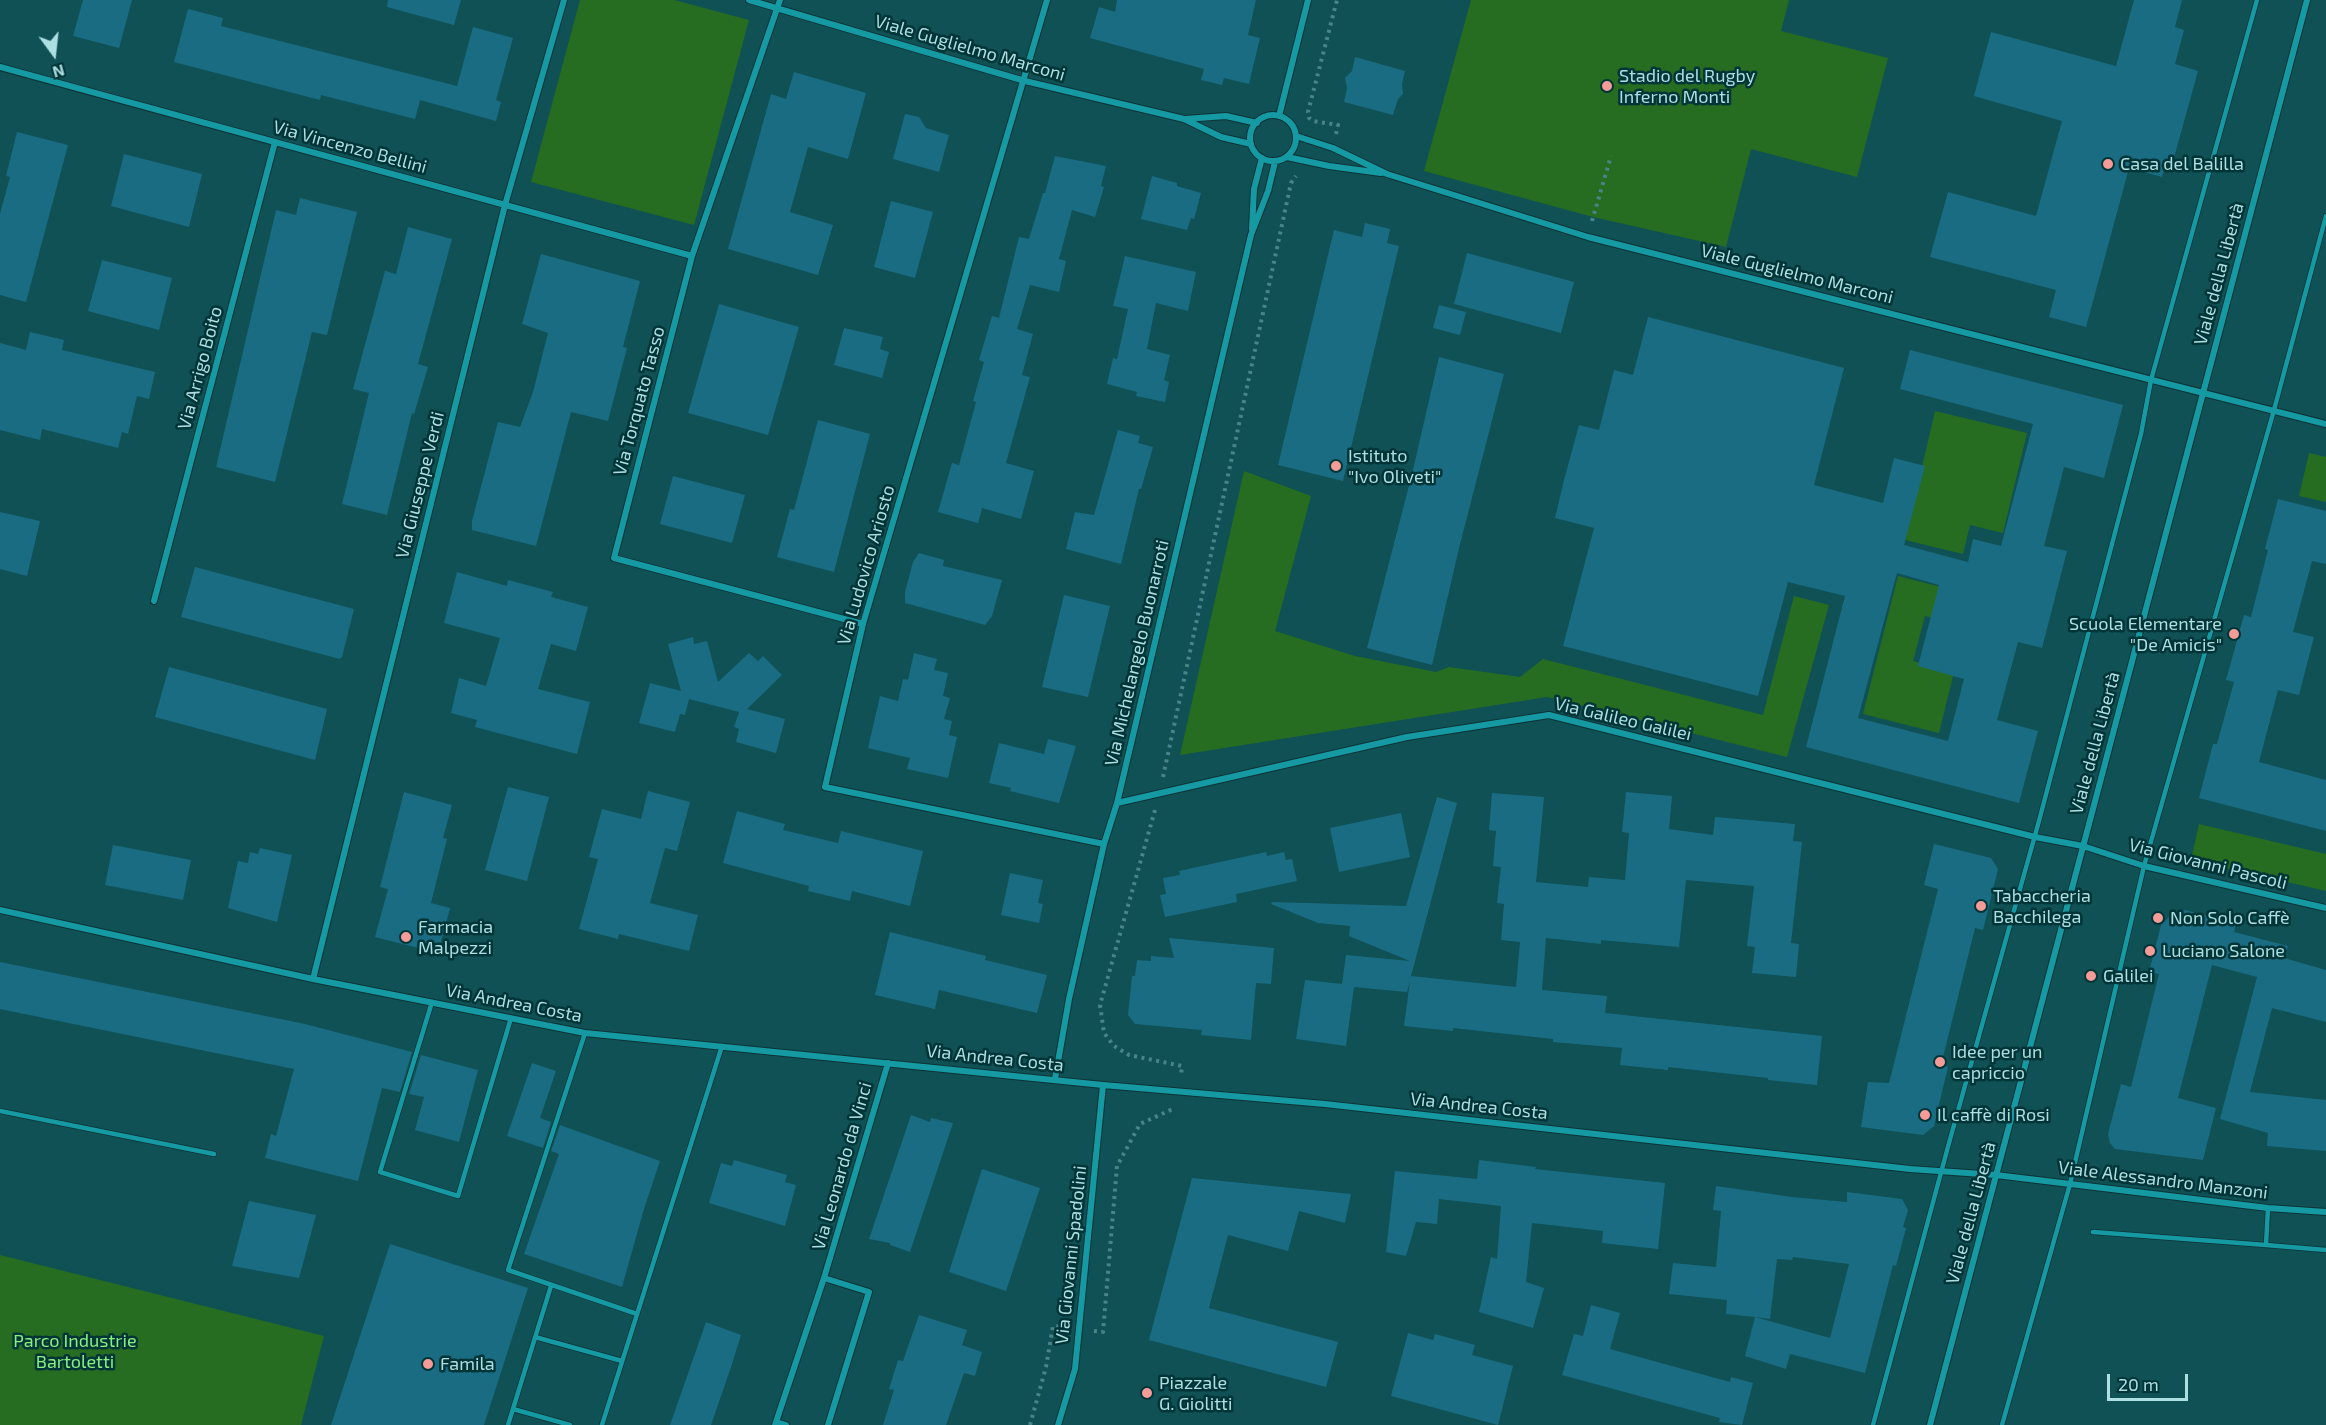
<!DOCTYPE html>
<html>
<head>
<meta charset="utf-8">
<style>
  body { margin:0 }
  #map { position:relative; width:2326px; height:1425px; overflow:hidden; background:#0f5155; font-family:"Exo 2",sans-serif }
  canvas { display:block }
  .north { position:absolute; left:24px; top:24px; width:60px; height:60px; -webkit-text-stroke:4px #003538; paint-order:stroke; rotate:165deg; font-size:16px; font-weight:700; line-height:24px; text-align:center; color:#addfe2 }
  .north::after { content:''; display:block; margin:auto; width:21px; height:27px; background:#addfe2; clip-path:polygon(50% 0,100% 100%,50% 72%,0 100%) }
  .scale { position:absolute; left:2107px; top:1374px; width:81px; height:27px; box-sizing:border-box; border:3px solid #addfe2; border-top:0; padding-left:8px; font-size:18px; line-height:21px; white-space:nowrap; color:#addfe2; -webkit-text-stroke:4px #003538; paint-order:stroke }
</style>
</head>
<body>
<div id="map">
<canvas width="2326" height="1425"></canvas>
<div class="north">N</div>
<div class="scale">20 m</div>
</div>
<script>
const ctx = document.querySelector('canvas').getContext('2d');
ctx.lineJoin = 'round';
function fillPath(path, color) { ctx.fillStyle = color; ctx.fill(path, 'evenodd'); }
const poly = rows => new Path2D(rows.map(r => 'M' + r).join(''));
function stroke(path, color, width, dash) { ctx.strokeStyle = color; ctx.lineWidth = width; ctx.lineCap = dash ? 'butt' : 'round'; ctx.setLineDash(dash || []); ctx.stroke(path); }
function write(font, color, halo, rows, align = 'center') {
  ctx.font = font + ' "Exo 2",sans-serif'; ctx.lineWidth = 5; ctx.setLineDash([]); ctx.textBaseline = 'middle'; ctx.strokeStyle = halo; ctx.fillStyle = color; for (const [text, x, y, turn = 0] of rows) {
    ctx.save(); ctx.translate(x, y); ctx.rotate((+turn || 0) * Math.PI / 180); ctx.textAlign = isNaN(turn) ? turn : align; if (halo) ctx.strokeText(text, 0, 0); ctx.fillText(text, 0, 0); ctx.restore();
  }
}
fillPath(poly([
  [580,0,674,0,749,20,694,225,531,182],
  [1471,0,1789,0,1781,31,1888,58,1857,177,1751,149,1726,247,1593,217,1424,171],
  [1935,411,2027,433,2003,533,1970,525,1963,554,1905,540],
  [2309,453,2326,457,2326,502,2299,496],
  [1244,471,1311,496,1275,631,1355,656,1436,672,1449,667,1520,677,1543,659,1763,715,1794,596,1829,605,1787,757,1547,697,1180,755],
  [1898,576,1961,592,1953,623,1925,616,1913,661,1954,672,1939,733,1863,714],
  [2199,824,2326,854,2326,891,2191,860],
  [0,1255,324,1336,301,1425,0,1425]
]), '#266d21');
fillPath(poly([
  [83,0,132,0,119,48,73,36],
  [388,0,461,0,454,25,387,7],
  [1117,0,1256,0,1248,35,1260,38,1249,84,1224,78,1222,85,1201,80,1204,69,1090,38,1099,7,1115,12],
  [2134,0,2182,0,2175,27,2184,30,2175,64,2198,71,2172,165,2166,163,2162,177,2129,168,2086,327,2049,317,2056,290,1930,257,1948,192,2036,216,2062,121,1974,96,1991,32,2116,66],
  [188,9,223,18,221,26,457,86,473,27,513,38,496,100,501,102,496,121,420,100,415,119,321,95,320,100,174,62],
  [1355,57,1405,71,1402,84,1403,94,1398,99,1393,115,1344,102,1347,88,1345,78,1352,71],
  [794,72,866,93,848,159,808,147,790,212,833,225,818,275,728,249,771,94,786,99],
  [905,114,919,117,926,128,949,135,939,172,893,159],
  [17,132,68,145,26,302,0,295,0,214,10,177,6,176],
  [124,154,202,174,189,227,111,206],
  [1055,156,1106,166,1101,186,1104,187,1095,217,1072,210,1059,259,1066,261,1059,292,1030,285,1017,329,1033,334,1022,375,1030,377,1006,463,1034,471,1021,519,982,508,978,523,938,512,952,463,959,465,976,402,973,401,984,362,979,360,992,316,999,318,1019,237,1029,239,1043,193,1045,193],
  [1152,176,1177,183,1177,186,1201,193,1194,219,1191,218,1187,230,1141,219],
  [300,198,357,212,327,335,312,332,275,482,216,467,276,210,296,215],
  [891,201,933,212,915,278,874,267],
  [1365,223,1390,229,1387,243,1399,246,1343,481,1278,465,1334,230,1362,237],
  [408,227,452,239,418,364,428,367,414,414,412,413,387,515,342,504,369,393,353,389,385,271,396,274],
  [1467,253,1574,282,1561,333,1454,304],
  [541,254,640,281,623,347,627,348,608,421,571,412,536,546,472,530,472,521,498,422,520,427,533,392,548,333,522,324],
  [1125,256,1196,272,1188,311,1156,303,1147,349,1170,355,1164,380,1169,382,1165,402,1136,396,1137,392,1107,384,1113,358,1117,359,1128,309,1113,306],
  [102,260,172,278,159,330,88,311],
  [719,304,799,327,768,435,688,413],
  [1439,305,1466,312,1460,335,1433,328],
  [1648,317,1844,368,1814,485,1883,503,1894,458,1925,466,1904,545,1968,562,1973,539,2001,546,2033,424,1900,389,1910,350,2123,405,2104,478,2064,467,2044,546,2067,551,2042,648,2018,642,1997,720,2038,731,2019,803,1806,747,1845,596,1788,582,1758,696,1563,646,1594,528,1555,518,1564,480,1579,425,1599,430,1614,370,1633,375],
  [1897,573,1939,585,1918,666,1964,679,1948,741,1858,718],
  [844,328,883,337,880,349,889,352,882,378,834,365],
  [30,332,64,340,62,350,155,372,149,399,137,396,128,434,122,432,118,448,42,429,40,440,0,430,0,343,26,350],
  [1439,357,1504,374,1459,548,1432,665,1367,648,1412,474],
  [818,420,870,434,834,572,777,557,790,509,794,510],
  [1118,430,1140,436,1138,443,1153,447,1141,489,1139,489,1121,564,1066,549,1075,512,1094,515],
  [673,476,745,495,732,543,660,524],
  [2278,499,2326,511,2326,564,2312,561,2293,632,2314,637,2299,695,2278,690,2259,762,2326,780,2326,831,2199,798,2213,744,2217,744,2234,682,2226,680,2244,615,2251,617,2268,550,2265,549],
  [0,512,40,521,27,576,0,569],
  [919,553,944,560,943,566,1002,580,992,616,985,625,905,603,905,592,913,562],
  [195,567,354,609,342,657,340,659,181,617],
  [457,572,507,586,508,580,553,592,551,597,588,607,576,651,551,644,538,689,590,702,577,754,475,727,477,720,451,713,459,678,486,686,500,638,444,623],
  [1064,595,1110,606,1088,697,1042,687],
  [693,637,694,644,707,641,718,682,749,653,758,661,763,656,782,675,747,709,785,719,776,753,736,742,739,729,734,727,739,712,689,699,685,715,680,714,675,732,639,723,650,683,681,691,668,644],
  [914,653,937,659,934,670,948,673,943,696,950,698,944,719,952,721,949,735,957,737,948,778,907,769,910,758,868,748,880,696,898,701,903,679,908,680],
  [169,667,327,709,315,760,155,717],
  [1048,739,1076,746,1059,803,1010,791,1011,788,989,783,999,743,1044,754],
  [508,787,549,797,527,881,485,870],
  [648,791,690,802,677,851,665,848,650,903,698,915,689,951,619,934,618,939,579,929,598,859,589,857,602,809,641,819],
  [404,792,452,805,443,838,447,839,431,903,450,908,438,953,375,937,388,889,380,887],
  [1626,792,1672,796,1669,829,1713,835,1715,817,1795,824,1793,841,1802,842,1791,943,1799,944,1796,977,1752,973,1755,947,1747,946,1754,886,1686,880,1679,947,1601,940,1601,944,1546,938,1542,990,1607,996,1605,1013,1822,1036,1817,1085,1768,1080,1768,1078,1668,1067,1668,1070,1620,1065,1622,1048,1553,1042,1553,1039,1453,1028,1453,1031,1404,1026,1410,981,1407,992,1354,987,1346,1046,1296,1039,1305,980,1342,984,1346,955,1410,961,1349,936,1350,926,1318,923,1271,904,1272,902,1406,906,1437,797,1457,803,1411,976,1516,987,1520,942,1501,940,1504,904,1497,903,1501,867,1493,866,1496,831,1489,830,1492,793,1544,797,1536,882,1588,887,1589,877,1625,880,1629,833,1622,832],
  [737,811,785,824,783,830,838,843,841,831,923,851,910,906,852,891,850,901,808,891,809,886,723,863],
  [1401,813,1410,857,1339,872,1330,828],
  [1934,844,1991,858,1998,869,1983,930,1975,928,1956,1005,1941,1065,1948,1067,1934,1126,1923,1135,1861,1127,1868,1082,1889,1083,1938,889,1924,885],
  [113,845,191,860,183,900,105,885],
  [260,848,292,855,277,922,228,908,238,861,248,863,250,852,258,854],
  [1266,852,1267,856,1284,852,1286,860,1292,859,1297,881,1236,894,1237,902,1165,917,1160,895,1166,894,1163,878,1180,875,1179,871],
  [1010,873,1043,880,1038,903,1043,904,1039,923,1001,915],
  [2185,910,2236,923,2234,932,2288,946,2284,958,2326,970,2326,1022,2272,1008,2250,1092,2326,1100,2326,1151,2267,1146,2268,1133,2220,1119,2257,977,2212,965,2178,1098,2216,1108,2203,1160,2115,1149,2110,1143,2108,1134,2121,1084,2131,1087,2159,974,2149,972,2161,925,2173,913],
  [890,932,986,956,985,960,1047,975,1037,1013,939,990,935,1009,875,995],
  [1169,938,1274,948,1271,984,1256,983,1251,1040,1201,1035,1202,1030,1135,1024,1128,1015,1132,976,1135,976,1137,960,1151,961,1151,956,1174,958],
  [0,962,305,1024,412,1052,400,1092,382,1088,358,1181,265,1158,271,1134,276,1136,294,1069,0,1009],
  [421,1055,478,1070,459,1142,415,1130,424,1097,409,1094],
  [532,1063,556,1071,540,1118,551,1122,543,1148,507,1136],
  [911,1115,930,1122,931,1118,953,1123,910,1252,890,1245,890,1243,869,1239],
  [560,1125,660,1161,644,1209,622,1287,524,1254,559,1154,551,1151],
  [734,1160,787,1175,785,1182,796,1185,785,1226,709,1203,721,1163,732,1166],
  [1479,1160,1536,1167,1535,1169,1665,1183,1658,1249,1602,1243,1603,1231,1532,1223,1526,1282,1544,1288,1533,1328,1479,1312,1491,1257,1497,1259,1501,1206,1439,1199,1437,1224,1416,1222,1406,1256,1386,1252,1395,1171,1477,1179],
  [982,1169,1040,1188,1006,1291,949,1272],
  [1192,1178,1351,1194,1345,1223,1299,1211,1288,1251,1228,1235,1209,1308,1338,1342,1326,1387,1149,1340],
  [1716,1186,1792,1197,1847,1202,1847,1192,1902,1199,1908,1210,1903,1227,1906,1228,1896,1266,1893,1265,1865,1373,1790,1354,1786,1369,1745,1356,1755,1317,1726,1314,1727,1300,1669,1294,1673,1263,1716,1267,1721,1211,1713,1210],
  [1793,1257,1849,1264,1830,1338,1755,1317,1770,1319,1777,1259,1792,1260],
  [249,1201,316,1215,299,1278,232,1266],
  [390,1244,528,1288,484,1425,331,1425],
  [1591,1305,1620,1313,1610,1349,1730,1382,1731,1377,1753,1383,1742,1425,1719,1422,1720,1418,1562,1375,1574,1334,1583,1336],
  [919,1315,967,1330,962,1345,982,1352,975,1376,964,1373,946,1425,883,1425,894,1390,889,1389,898,1360,903,1361],
  [706,1322,741,1335,731,1367,711,1425,670,1425],
  [1408,1333,1433,1340,1435,1334,1475,1345,1472,1355,1513,1366,1498,1425,1391,1396]
]), '#1a6c83');
const lane = poly([
  [432,1002,380,1172,458,1196,511,1018],
  [585,1033,508,1270,637,1314],
  [0,1111,214,1154],
  [2268,1208,2266,1245,2326,1250],
  [2093,1232,2266,1245],
  [535,1337,622,1361],
  [513,1409,570,1425],
  [508,1425,551,1286],
  [602,1425,722,1046],
  [1873,1425,1949,1143,2039,821,2141,434,2151,380,2257,0],
  [2002,1425,2070,1184,2144,866,2274,410,2326,216]
]);
const street = poly([
  [749,0,1025,81,1184,119,1221,137,1251,144],
  [780,0,692,256,614,558,863,624],
  [1047,0,863,624,825,787,1104,844],
  [0,67,692,256],
  '1250 138a23 23 0 1 1 46 0a23 23 0 1 1-46 0Z',
  [1279,116,1308,0],
  [1185,119,1226,116,1257,123],
  [1296,136,1333,148,1387,174,1588,237,2326,424],
  [1287,157,1329,166,1381,173],
  [1252,229,1254,189,1262,158],
  [154,601,275,142],
  [1117,803,1407,737,1549,715,2035,837,2083,846,2144,866,2326,908],
  [0,910,313,979,585,1033,1103,1085,1325,1104,1910,1169,1996,1175,2268,1208,2326,1212],
  [313,979,505,205,564,0],
  [1055,1079,1069,999,1104,844,1117,803,1251,235,1268,191,1275,162],
  [824,1278,869,1292,828,1425],
  [776,1422,786,1425],
  [775,1425,824,1278,888,1063],
  [1058,1425,1075,1369,1103,1085],
  [1930,1425,2307,0]
]);
stroke(lane, '#0e3336', 6);
stroke(street, '#0e3336', 8);
stroke(poly([
  [1336,134,1338,125,1313,121,1309,118,1308,112,1337,0],
  [1592,221,1611,156],
  [1163,777,1291,183,1296,176],
  [1155,810,1100,1005,1104,1033,1114,1046,1129,1055,1182,1066,1181,1075],
  [1094,1331,1103,1332,1117,1166,1140,1124,1175,1108],
  [1030,1425,1046,1367,1053,1326,1063,1327]
]), '#488488', 4, [3, 4.5]);
stroke(lane, '#159aa3', 4.5);
stroke(street, '#159aa3', 6);
for (const [x, y, r, color] of [
  [1607,86,6,"#f59b98"],
  [2108,164,6,"#f59b98"],
  [1336,466,6,"#f59b98"],
  [2234,634,6,"#f59b98"],
  [1981,906,6,"#f59b98"],
  [2158,918,6,"#f59b98"],
  [406,937,6,"#f59b98"],
  [2150,951,6,"#f59b98"],
  [2091,976,6,"#f59b98"],
  [1940,1062,6,"#f59b98"],
  [1925,1115,6,"#f59b98"],
  [428,1364,6,"#f59b98"],
  [1147,1393,6,"#f59b98"]
]) { const dot = new Path2D(); dot.arc(x, y, r, 0, 2 * Math.PI); ctx.fillStyle = color; ctx.fill(dot); stroke(dot, '#003538', 2); }
write('18px', '#addfe2', '#003538', [
  ["Viale Guglielmo Marconi",970,48,16],
  ["Via Vincenzo Bellini",350,147,15],
  ["Viale Guglielmo Marconi",1797,274,14],
  ["Viale della Libertà",2219,274,-75],
  ["Via Arrigo Boito",200,368,-75],
  ["Via Torquato Tasso",639,401,-75],
  ["Via Giuseppe Verdi",420,485,-76],
  ["Via Ludovico Ariosto",866,565,-74],
  ["Via Michelangelo Buonarroti",1137,653,-77],
  ["Via Galileo Galilei",1623,719,13],
  ["Viale della Libertà",2095,743,-75],
  ["Via Giovanni Pascoli",2208,864,14],
  ["Via Andrea Costa",514,1003,11],
  ["Via Andrea Costa",995,1058,6],
  ["Via Andrea Costa",1479,1106,6],
  ["Via Leonardo da Vinci",842,1166,-74],
  ["Viale Alessandro Manzoni",2163,1180,7],
  ["Viale della Libertà",1971,1213,-75],
  ["Via Giovanni Spadolini",1071,1255,-84]
]);
write('18px', '#addfe2', '#003538', [
  ["Stadio del Rugby",1619,76],
  ["Inferno Monti",1619,97],
  ["Casa del Balilla",2120,164],
  ["Istituto",1348,456],
  ["\"Ivo Oliveti\"",1348,477],
  ["Scuola Elementare",2222,624,"right"],
  ["\"De Amicis\"",2222,645,"right"],
  ["Tabaccheria",1993,896],
  ["Bacchilega",1993,917],
  ["Non Solo Caffè",2170,918],
  ["Farmacia",418,927],
  ["Malpezzi",418,948],
  ["Luciano Salone",2162,951],
  ["Galilei",2103,976],
  ["Idee per un",1952,1052],
  ["capriccio",1952,1073],
  ["Il caffè di Rosi",1937,1115],
  ["Famila",440,1364],
  ["Piazzale",1159,1383],
  ["G. Giolitti",1159,1404]
], 'left');
write('18px', '#87f27d', '#003538', [
  ["Parco Industrie",75,1341],
  ["Bartoletti",75,1362]
]);
</script>
</body>
</html>
